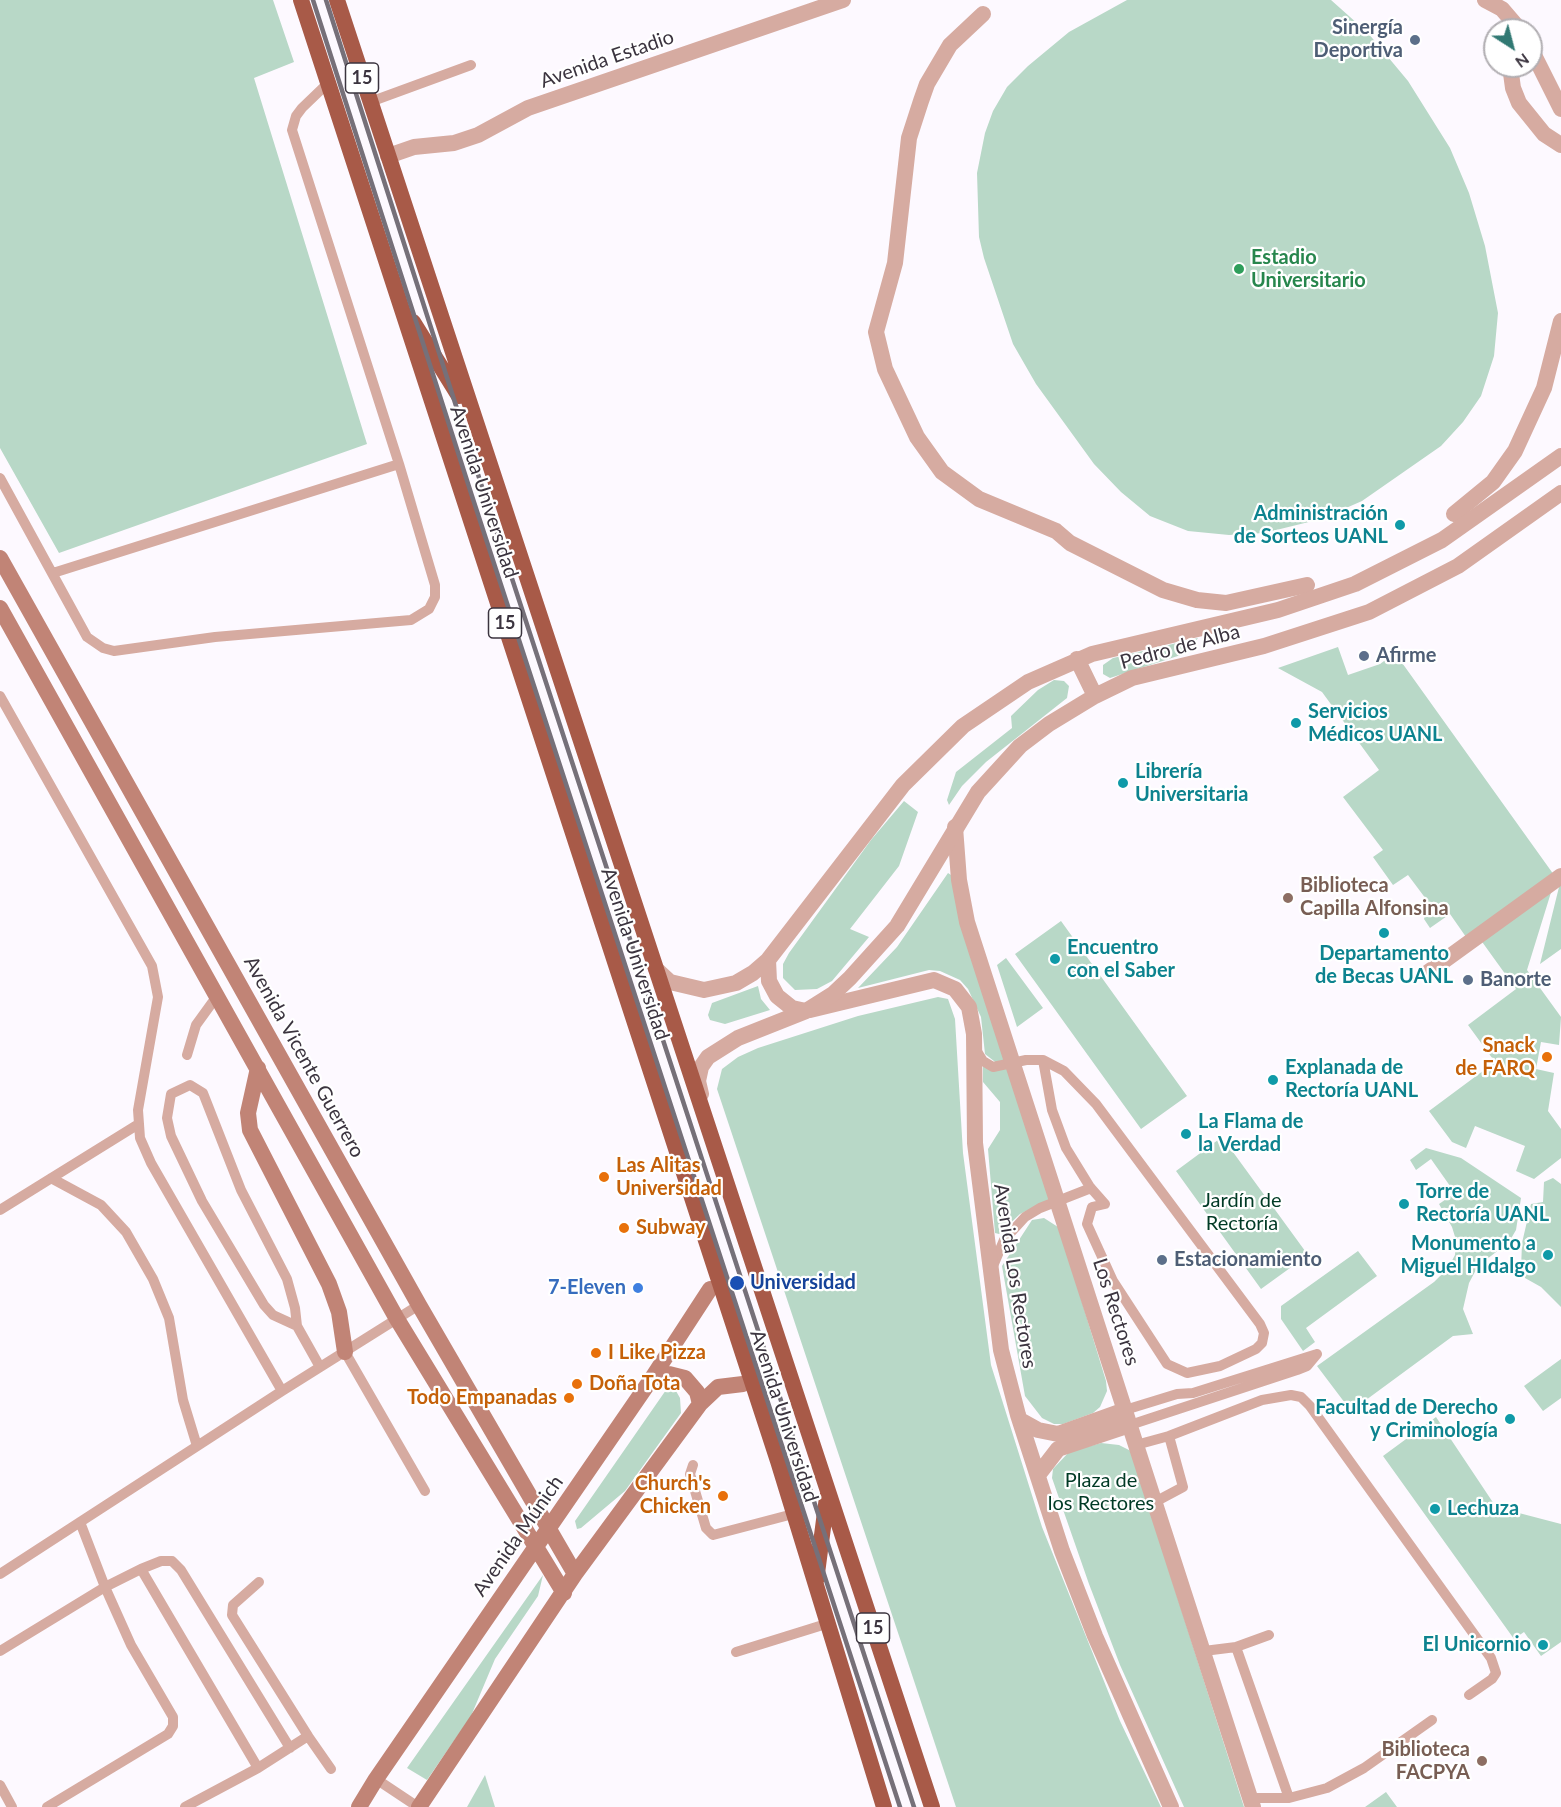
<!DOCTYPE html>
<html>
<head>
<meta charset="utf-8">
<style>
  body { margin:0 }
  #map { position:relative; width:1561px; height:1807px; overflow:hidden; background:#fdf9ff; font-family:Lato,sans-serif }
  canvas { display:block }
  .north { position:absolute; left:1483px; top:18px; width:60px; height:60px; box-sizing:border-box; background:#fff; border:2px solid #b1aeb2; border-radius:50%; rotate:144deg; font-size:16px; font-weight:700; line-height:24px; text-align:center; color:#3b343f }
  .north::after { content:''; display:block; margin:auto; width:21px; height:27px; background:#317973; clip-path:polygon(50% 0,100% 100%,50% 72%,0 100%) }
</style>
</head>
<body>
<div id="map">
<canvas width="1561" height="1807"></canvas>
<div class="north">N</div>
</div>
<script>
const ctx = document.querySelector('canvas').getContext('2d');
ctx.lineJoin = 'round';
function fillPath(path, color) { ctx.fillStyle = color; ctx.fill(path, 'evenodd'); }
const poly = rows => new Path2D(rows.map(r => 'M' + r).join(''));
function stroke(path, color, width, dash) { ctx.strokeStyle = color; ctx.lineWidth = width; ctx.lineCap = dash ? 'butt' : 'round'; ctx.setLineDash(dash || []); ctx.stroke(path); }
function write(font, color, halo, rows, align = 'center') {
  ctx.font = font + ' Lato,sans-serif'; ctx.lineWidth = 4.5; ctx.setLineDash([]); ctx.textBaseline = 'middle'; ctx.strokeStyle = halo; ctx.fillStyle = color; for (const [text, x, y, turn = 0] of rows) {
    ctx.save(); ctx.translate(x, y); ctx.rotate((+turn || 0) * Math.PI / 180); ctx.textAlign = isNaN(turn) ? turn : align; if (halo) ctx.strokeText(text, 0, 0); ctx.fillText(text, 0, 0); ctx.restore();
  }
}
fillPath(poly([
  [0,0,273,0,294,62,254,78,367,444,59,553,0,448],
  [1127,0,1331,0,1368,33,1408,81,1450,148,1469,193,1485,246,1498,313,1494,356,1481,396,1463,422,1441,446,1362,501,1321,519,1264,533,1229,535,1188,531,1150,516,1121,492,1094,464,1036,384,1013,344,984,258,979,237,977,173,985,133,993,111,1007,87,1028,66,1069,32],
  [1198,638,1187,653,1110,678,1103,674,1103,665,1113,658],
  [1338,647,1348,675,1380,664,1395,653,1554,875,1466,937,1450,914,1430,928,1424,919,1429,903,1408,875,1393,885,1373,857,1383,850,1343,797,1379,770,1322,692,1278,668],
  [1054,680,1064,681,1069,686,1067,698,986,762,962,786,949,805,947,800,956,772,1012,728,1011,716,1038,690],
  [904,801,918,812,899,866,850,929,869,937,832,981,817,989,795,990,783,978,783,964,789,953,871,840],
  [948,873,951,875,1006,1062,999,1065,985,1054,981,1017,968,989,960,980,940,971,929,970,858,988,897,947],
  [1561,882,1561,949,1540,964,1560,883],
  [1553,886,1527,970,1561,1017,1559,1045,1541,1042,1536,1069,1554,1073,1548,1111,1561,1129,1561,1158,1534,1179,1516,1171,1525,1146,1475,1126,1466,1148,1452,1142,1429,1111,1495,1062,1468,1025,1516,989,1480,939],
  [1061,921,1187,1096,1141,1129,1015,954],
  [1006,958,1043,1008,1017,1027,997,965],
  [758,986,761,999,770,1010,725,1024,710,1020,708,1015,712,1003],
  [938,997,948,999,955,1019,963,1153,991,1365,1042,1527,1120,1721,1161,1807,956,1807,717,1089,722,1069,738,1057,758,1048,858,1016],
  [983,1065,1009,1068,1051,1199,1020,1214,999,1234,995,1233,988,1149,1000,1130,1000,1102,983,1082],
  [1222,1137,1308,1255,1261,1289,1176,1171],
  [1426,1148,1461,1158,1521,1198,1516,1230,1509,1242,1478,1266,1469,1283,1463,1309,1473,1334,1453,1336,1351,1411,1317,1366,1434,1282,1448,1268,1455,1255,1456,1240,1452,1227,1439,1204,1455,1193,1431,1159,1416,1170,1410,1160],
  [1553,1178,1561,1184,1561,1307,1541,1287,1525,1278,1521,1269,1522,1243,1531,1204,1543,1202,1544,1182],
  [1044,1218,1058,1227,1061,1233,1106,1381,1107,1391,1100,1407,1093,1413,1063,1424,1054,1424,1042,1418,1025,1396,1002,1266,1032,1220],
  [1358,1251,1377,1276,1306,1328,1315,1342,1303,1351,1281,1319,1281,1306],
  [1561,1359,1561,1398,1543,1411,1524,1386],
  [666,1390,676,1391,680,1398,681,1413,625,1491,581,1528,577,1529,575,1521],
  [1436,1417,1496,1507,1561,1524,1561,1642,1541,1656,1524,1632,1514,1639,1383,1456],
  [1101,1443,1119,1445,1131,1451,1244,1807,1184,1807,1120,1665,1089,1584,1052,1478,1053,1469,1069,1452],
  [543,1575,538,1596,495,1659,471,1716,427,1780,407,1768],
  [485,1775,495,1807,467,1807],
  [1386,1792,1397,1807,1365,1807]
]), '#b8d8c7');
stroke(poly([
  [328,83,302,108,296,116,292,130,399,464],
  [370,102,471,65],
  [0,478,87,637,103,648,114,651,215,637,411,620,429,609,435,597,435,585,399,464,53,573],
  [0,696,152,966,158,997,138,1110,140,1138,151,1163,282,1391],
  [975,1048,983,1061,993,1067,1026,1060,1043,1060],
  [187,1055,196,1025,217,996],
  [1043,1060,1064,1071,1096,1104,1260,1324,1264,1333,1262,1343,1256,1349,1220,1366,1187,1373,1167,1364,1113,1281,1087,1224,1092,1207,1105,1204,1090,1187,1066,1148,1052,1110,1043,1060],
  [51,1178,101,1205,126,1232,153,1279,169,1318,183,1400,197,1446],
  [0,1210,137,1125],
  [993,1266,1004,1240,1025,1217,1040,1208,1091,1188],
  [297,1326,295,1308,287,1279,241,1190,203,1093,190,1085,171,1094,167,1118,171,1136,202,1201,264,1305,273,1315,297,1326,320,1367],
  [345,1352,425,1491],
  [1125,1410,1177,1394,1193,1393,1317,1354],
  [1130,1425,1297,1370,1307,1366,1317,1354],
  [1136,1445,1169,1436,1262,1400,1291,1395,1301,1397,1310,1406,1491,1658,1496,1673,1492,1679,1469,1695],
  [693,1465,690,1474,706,1528,713,1535,793,1514],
  [1153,1503,1183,1487,1169,1436],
  [141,1569,161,1561,172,1561,181,1570,290,1748],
  [0,1574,282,1391,419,1305],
  [1269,1635,1236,1647,1289,1798,1327,1788,1364,1768,1432,1720],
  [0,1651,105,1587,80,1522],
  [1204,1651,1236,1647],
  [736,1652,826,1624],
  [308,1736,331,1769],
  [376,1779,418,1807],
  [0,1785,12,1807],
  [1250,1798,1289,1798],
  [47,1807,168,1734,173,1726,173,1717,131,1645,105,1587,141,1569,258,1768],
  [185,1807,258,1768,308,1736,232,1615,233,1605,259,1582]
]), '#d6aba1', 10);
stroke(poly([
  [1485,0,1502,9,1520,30],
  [983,14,950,45,927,84,921,101,909,138,895,263,876,332,885,369,917,437,942,472,979,499,1056,531,1070,543,1163,590,1197,600,1226,603,1307,585],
  [1531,49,1561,109],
  [1510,66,1513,88,1519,103,1544,134,1561,145],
  [1454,514,1493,482,1515,451,1544,388,1561,321],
  [1427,973,1561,876]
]), '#d6aba1', 16);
stroke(poly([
  [388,156,414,147,454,143,478,135,528,108,843,0],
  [955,827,959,880,967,922,1253,1807],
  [810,1010,934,980,955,989,969,1007,974,1034,975,1143,1001,1350,1018,1415,1062,1551,1095,1636,1171,1807],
  [1020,1420,1038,1430,1058,1434,1125,1410],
  [1038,1475,1058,1449,1130,1425]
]), '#d6aba1', 16);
stroke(poly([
  [1077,659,1095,696],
  [768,960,769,981,777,996,792,1008,806,1011],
  [656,969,670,982,704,990,736,983,753,973,768,960,903,785,963,726,1028,682,1092,654,1278,610,1355,584,1442,540,1561,456],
  [701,1094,698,1081,701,1067,708,1057,738,1038,806,1011,833,994,850,978,897,926,978,792,1020,746,1049,724,1095,696,1132,678,1264,646,1369,612,1458,566,1561,493]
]), '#d6aba1', 16);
stroke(poly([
  [0,558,419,1305,575,1574],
  [0,608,397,1319,564,1593],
  [258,1068,248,1113,250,1130,329,1284,339,1312,345,1352],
  [652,1378,669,1374,685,1378,697,1392,700,1404],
  [359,1807,376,1779,652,1378,710,1289],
  [419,1807,575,1574,700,1404,718,1387,743,1384]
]), '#c18476', 16);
stroke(poly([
  [301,0,778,1461,884,1807],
  [337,0,932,1807],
  [413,322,459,396],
  [816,1581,827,1497]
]), '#a85a48', 16);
stroke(poly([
  [313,0,471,493,900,1807],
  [326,0,483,490,914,1807]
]), '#767079', 4.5);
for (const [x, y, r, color] of [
  [1415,40,6,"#5c6f8a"],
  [1239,269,6,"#2e9e5b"],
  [1400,525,6,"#0f9aa8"],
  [1364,656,6,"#5c6f8a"],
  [1296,723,6,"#0f9aa8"],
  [1123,783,6,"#0f9aa8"],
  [1288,898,6,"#8d6e63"],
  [1384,933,6,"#0f9aa8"],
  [1055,959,6,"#0f9aa8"],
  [1468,980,6,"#5c6f8a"],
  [1547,1057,6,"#e8710a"],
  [1273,1080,6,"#0f9aa8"],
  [1186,1134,6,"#0f9aa8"],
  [604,1177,6,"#e8710a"],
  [1404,1204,6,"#0f9aa8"],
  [624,1228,6,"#e8710a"],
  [1548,1255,6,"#0f9aa8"],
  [1162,1260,6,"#5c6f8a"],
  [737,1283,8,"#1a4fb4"],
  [638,1288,6,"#3f7fe0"],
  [596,1353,6,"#e8710a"],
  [577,1384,6,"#e8710a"],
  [569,1398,6,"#e8710a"],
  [1510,1419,6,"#0f9aa8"],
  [723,1496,6,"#e8710a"],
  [1435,1509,6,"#0f9aa8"],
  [1543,1645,6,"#0f9aa8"],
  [1482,1761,6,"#8d6e63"]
]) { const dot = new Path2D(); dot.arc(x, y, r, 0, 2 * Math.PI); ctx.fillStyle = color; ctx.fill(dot); stroke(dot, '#fff', 2); }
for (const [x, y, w] of [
  [362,78,33],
  [505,623,33],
  [873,1628,33]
]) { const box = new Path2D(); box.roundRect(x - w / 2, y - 15, w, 30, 4.5); ctx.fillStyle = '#fff'; ctx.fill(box); stroke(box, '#3b343f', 1.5); }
write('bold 18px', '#3b343f', null, [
  ["15",362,78],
  ["15",505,623],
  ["15",873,1628]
]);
write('bold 20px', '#4e5e75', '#fff', [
  ["Sinergía",1403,28,"right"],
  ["Deportiva",1403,51,"right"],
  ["Afirme",1376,656],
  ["Banorte",1480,980],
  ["Estacionamiento",1174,1260]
], 'left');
write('20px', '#3b343f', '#fff', [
  ["Avenida Estadio",607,59,-19],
  ["Avenida Universidad",484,492,72],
  ["Pedro de Alba",1180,647,-15],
  ["Avenida Universidad",635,954,72],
  ["Avenida Vicente Guerrero",304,1057,61],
  ["Avenida Los Rectores",1015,1276,81],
  ["Los Rectores",1116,1312,72],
  ["Avenida Universidad",784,1416,72],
  ["Avenida Múnich",518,1536,-55]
]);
write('bold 20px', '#27864d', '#fff', [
  ["Estadio",1251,258],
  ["Universitario",1251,281]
], 'left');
write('bold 20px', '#0d838f', '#fff', [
  ["Administración",1388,514,"right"],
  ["de Sorteos UANL",1388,537,"right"],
  ["Servicios",1308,712],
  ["Médicos UANL",1308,735],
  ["Librería",1135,772],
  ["Universitaria",1135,795],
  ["Encuentro",1067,948],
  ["con el Saber",1067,971],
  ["Departamento",1384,954,"center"],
  ["de Becas UANL",1384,977,"center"],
  ["Explanada de",1285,1068],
  ["Rectoría UANL",1285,1091],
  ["La Flama de",1198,1122],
  ["la Verdad",1198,1145],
  ["Torre de",1416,1192],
  ["Rectoría UANL",1416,1215],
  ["Monumento a",1536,1244,"right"],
  ["Miguel HIdalgo",1536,1267,"right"],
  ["Facultad de Derecho",1498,1408,"right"],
  ["y Criminología",1498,1431,"right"],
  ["Lechuza",1447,1509],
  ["El Unicornio",1531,1645,"right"]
], 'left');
write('bold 20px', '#785e54', '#fff', [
  ["Biblioteca",1300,886],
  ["Capilla Alfonsina",1300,909],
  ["Biblioteca",1470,1750,"right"],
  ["FACPYA",1470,1773,"right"]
], 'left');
write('bold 20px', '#c56008', '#fff', [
  ["Snack",1535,1046,"right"],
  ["de FARQ",1535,1069,"right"],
  ["Las Alitas",616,1166],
  ["Universidad",616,1189],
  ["Subway",636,1228],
  ["I Like Pizza",608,1353],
  ["Doña Tota",589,1384],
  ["Todo Empanadas",557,1398,"right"],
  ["Church's",711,1484,"right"],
  ["Chicken",711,1507,"right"]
], 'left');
write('20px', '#003a25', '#fff', [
  ["Jardín de",1242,1201],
  ["Rectoría",1242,1224],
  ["Plaza de",1101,1481],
  ["los Rectores",1101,1504]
]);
write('bold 20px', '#164399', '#fff', [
  ["Universidad",750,1283]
], 'left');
write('bold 20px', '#366cbe', '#fff', [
  ["7-Eleven",626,1288]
], 'right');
</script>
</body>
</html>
